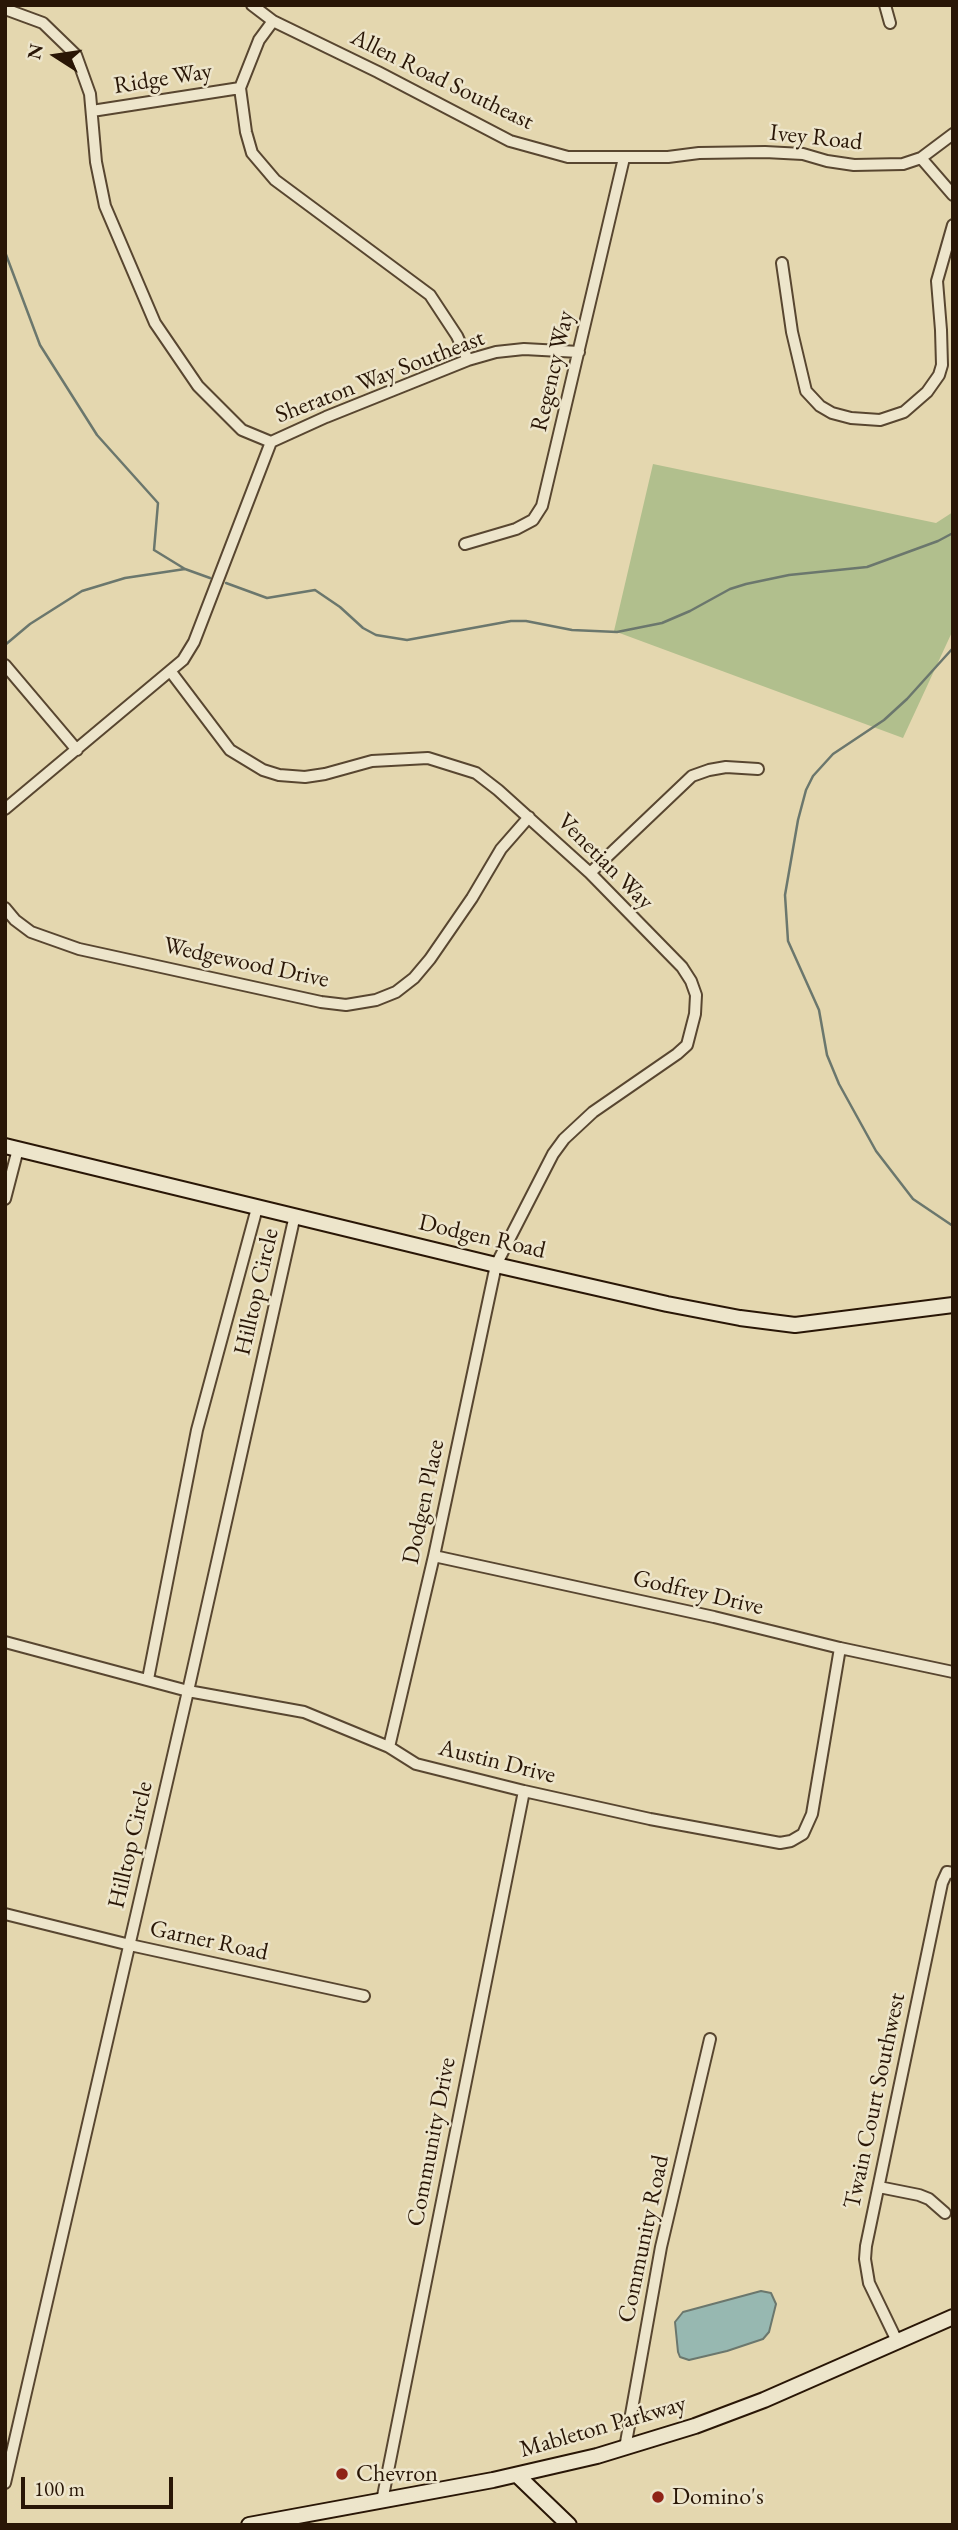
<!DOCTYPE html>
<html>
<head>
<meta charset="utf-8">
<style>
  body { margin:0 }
  #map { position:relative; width:958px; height:2530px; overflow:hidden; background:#e4d7af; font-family:"EB Garamond",serif }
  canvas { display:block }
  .frame { position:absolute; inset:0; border:7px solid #291606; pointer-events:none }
  .north { position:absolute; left:21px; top:21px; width:70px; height:70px; -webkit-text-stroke:5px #ede5cb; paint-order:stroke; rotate:282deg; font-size:19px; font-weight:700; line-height:28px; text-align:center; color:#291606 }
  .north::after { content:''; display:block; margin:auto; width:24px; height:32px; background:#291606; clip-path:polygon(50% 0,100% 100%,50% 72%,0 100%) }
  .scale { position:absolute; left:21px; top:2477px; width:152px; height:32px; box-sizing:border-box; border:4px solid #291606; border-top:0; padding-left:9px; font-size:21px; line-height:24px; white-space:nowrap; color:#291606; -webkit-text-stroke:5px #ede5cb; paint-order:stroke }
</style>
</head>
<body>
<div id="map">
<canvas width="958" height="2530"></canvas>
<div class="frame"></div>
<div class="north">N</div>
<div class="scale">100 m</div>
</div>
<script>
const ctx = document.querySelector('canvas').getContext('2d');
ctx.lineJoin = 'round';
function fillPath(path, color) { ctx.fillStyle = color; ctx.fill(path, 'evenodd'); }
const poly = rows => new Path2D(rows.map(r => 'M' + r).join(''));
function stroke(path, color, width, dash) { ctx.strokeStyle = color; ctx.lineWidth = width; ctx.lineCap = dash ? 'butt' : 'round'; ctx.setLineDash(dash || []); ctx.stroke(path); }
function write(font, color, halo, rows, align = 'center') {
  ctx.font = font + ' "EB Garamond",serif'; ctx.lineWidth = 5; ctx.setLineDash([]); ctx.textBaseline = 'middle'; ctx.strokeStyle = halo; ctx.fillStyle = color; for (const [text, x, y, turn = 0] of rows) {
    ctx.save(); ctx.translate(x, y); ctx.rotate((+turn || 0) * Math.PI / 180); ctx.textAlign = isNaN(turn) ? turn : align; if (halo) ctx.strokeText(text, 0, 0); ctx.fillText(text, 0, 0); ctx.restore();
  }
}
fillPath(poly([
  [653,464,936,523,953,512,953,630,903,738,614,631]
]), '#b1bf8d');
const water = poly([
  [761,2291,771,2293,776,2304,769,2332,763,2339,727,2351,689,2360,680,2357,678,2352,675,2322,683,2312,761,2291]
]);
fillPath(water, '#97b8b1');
stroke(water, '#6b776d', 2);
stroke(poly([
  [5,252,40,345,97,435,158,503,154,550,185,569,210,578],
  [226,583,267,598,315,590,340,607,363,628,376,635,407,640,511,621,526,621,572,630,617,632,662,623,690,611,730,589,746,584,789,575,867,567,938,541,953,533],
  [5,645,30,624,82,591,125,578,185,569],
  [953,648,907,699,884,720,833,754,813,776,806,790,798,820,785,895,788,941,819,1010,827,1055,839,1084,876,1151,913,1199,953,1226]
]), '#6b776d', 2.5);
const street = poly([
  [252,5,273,21,378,72,510,141,568,157,668,157,699,153,765,152,803,154,827,161,854,165,903,164,921,158,953,134],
  [885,5,890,23],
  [5,9,43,23,76,55,90,94,96,162,105,206,155,323,198,386,242,430,271,442],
  [273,21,259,40,240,88,246,132,252,153,275,180,430,295,457,336,468,360],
  [92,111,240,88],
  [921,158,953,195],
  [782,263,792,332,806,391,820,406,832,413,851,418,880,420,904,412,927,392,939,375,942,365,941,330,937,281,953,225],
  [465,544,516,529,533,520,542,506,624,158],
  [5,665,77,750],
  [171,672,230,750,263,770,279,775,305,777,325,774,372,761,428,758,476,773,498,790,590,873,682,967,691,981,696,995,695,1014,687,1045,677,1054,593,1112,564,1139,553,1154,496,1265,434,1556,389,1747],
  [5,809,183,660,194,642,271,442,326,417,468,360,496,352,524,349,579,352],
  [590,873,692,776,709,770,726,767,758,769],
  [5,908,15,920,31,932,79,949,321,1002,346,1005,376,1000,396,992,414,978,430,959,472,898,501,849,529,817],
  [5,1199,18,1149],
  [434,1556,714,1617,840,1648,953,1672],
  [5,1642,188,1691,304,1712,389,1747,416,1764,524,1791,650,1819,780,1843,791,1841,803,1834,812,1814,840,1648],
  [148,1679,197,1430,257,1208],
  [5,1914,130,1945,364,1996],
  [879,2187,919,2195,929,2199,945,2213],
  [897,2341,869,2283,865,2259,866,2246,942,1883,947,1872,953,1873],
  [625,2448,661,2247,710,2039],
  [5,2483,188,1691,295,1215],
  [382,2501,524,1791]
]);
const secondary = poly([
  [5,1146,496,1265,667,1304,740,1318,795,1325,953,1305],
  [517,2475,569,2525],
  [249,2525,493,2480,597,2456,695,2426,764,2400,953,2317]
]);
stroke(street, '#584630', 14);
stroke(secondary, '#291606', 18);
stroke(street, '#ede5cb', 10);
stroke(secondary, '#ede5cb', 14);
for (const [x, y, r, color] of [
  [342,2474,7,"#8f2418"],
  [658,2497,7,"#8f2418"]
]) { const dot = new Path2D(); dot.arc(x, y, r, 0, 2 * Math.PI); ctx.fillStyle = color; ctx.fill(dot); stroke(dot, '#ede5cb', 2.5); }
write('24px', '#291606', '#ede5cb', [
  ["Ridge Way",163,79,-9],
  ["Allen Road Southeast",442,80,26],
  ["Ivey Road",816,138,6],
  ["Regency Way",553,371,-77],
  ["Sheraton Way Southeast",380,377,-21],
  ["Venetian Way",605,862,45],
  ["Wedgewood Drive",246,963,12],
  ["Dodgen Road",482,1237,13],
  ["Hilltop Circle",257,1292,-77],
  ["Dodgen Place",424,1502,-78],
  ["Godfrey Drive",698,1593,13],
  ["Austin Drive",497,1762,14],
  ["Hilltop Circle",131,1845,-77],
  ["Garner Road",209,1941,12],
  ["Twain Court Southwest",875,2101,-78],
  ["Community Drive",432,2142,-79],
  ["Community Road",644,2239,-78],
  ["Mableton Parkway",603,2427,-16]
]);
write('24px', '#291606', '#ede5cb', [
  ["Chevron",356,2474],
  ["Domino's",672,2497]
], 'left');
</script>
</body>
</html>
